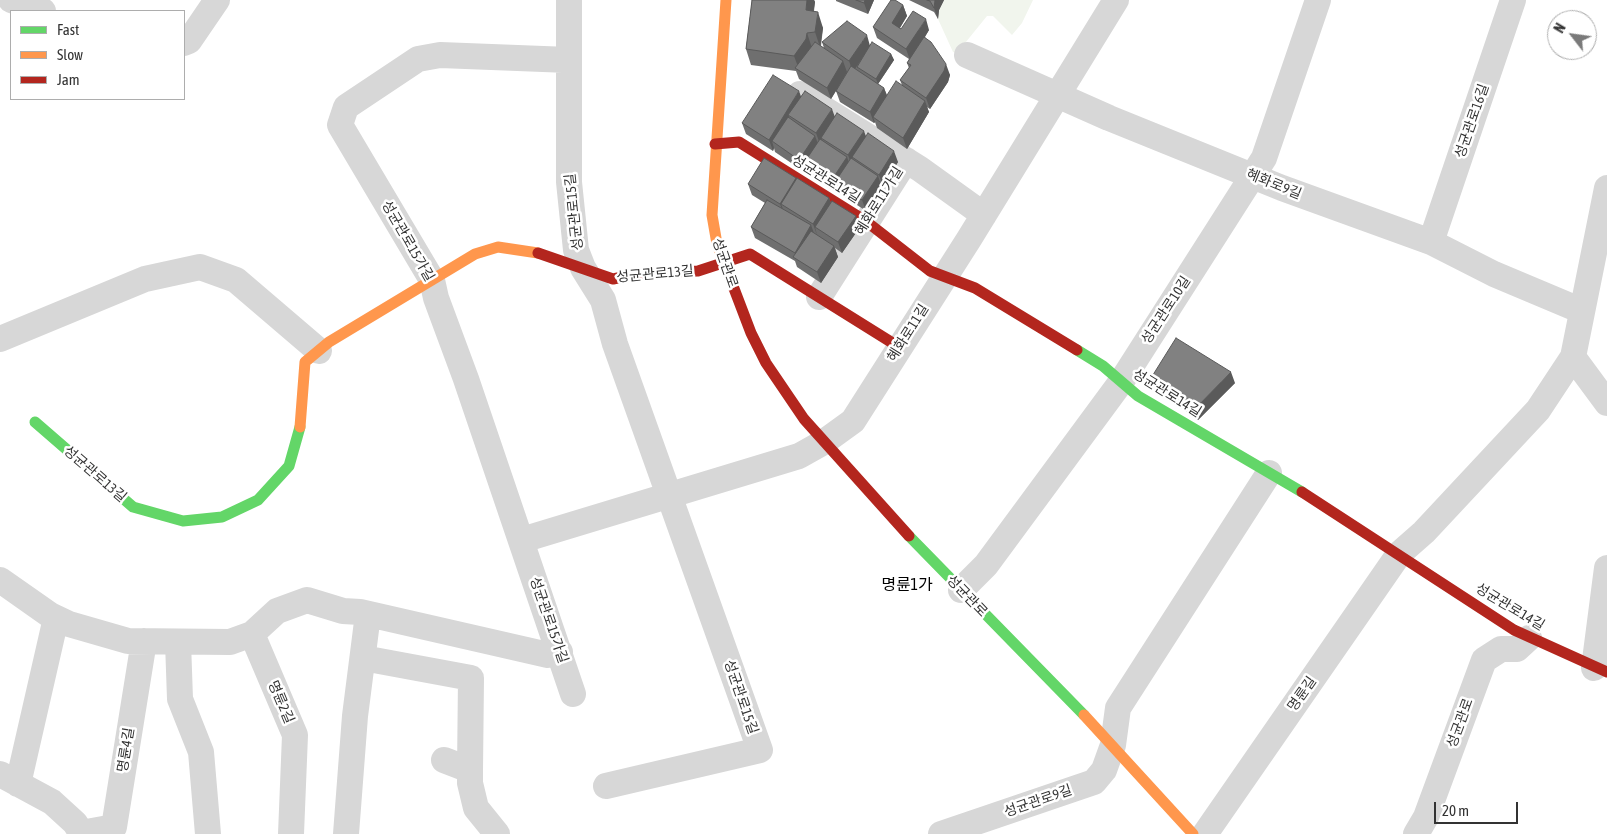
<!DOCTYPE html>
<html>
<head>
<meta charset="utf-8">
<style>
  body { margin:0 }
  #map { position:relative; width:1607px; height:834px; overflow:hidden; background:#fff; font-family:"Asap Condensed",sans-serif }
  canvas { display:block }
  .legend { position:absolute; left:10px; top:10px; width:175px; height:90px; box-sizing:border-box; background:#fff; border:1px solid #adadad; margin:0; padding:6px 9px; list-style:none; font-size:15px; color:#333 }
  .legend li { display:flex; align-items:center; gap:10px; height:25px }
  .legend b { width:25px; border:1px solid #adadad }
  .north { position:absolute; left:1547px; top:10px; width:50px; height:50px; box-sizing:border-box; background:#fff; border:1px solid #adadad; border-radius:50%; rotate:300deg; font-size:14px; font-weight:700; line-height:20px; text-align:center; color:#333 }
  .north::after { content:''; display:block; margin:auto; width:18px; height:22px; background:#7a7a7a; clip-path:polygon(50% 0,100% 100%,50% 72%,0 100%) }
  .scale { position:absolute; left:1434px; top:802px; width:84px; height:22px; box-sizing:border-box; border:2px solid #333; border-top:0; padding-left:6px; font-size:15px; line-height:18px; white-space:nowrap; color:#333; -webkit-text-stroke:4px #fff; paint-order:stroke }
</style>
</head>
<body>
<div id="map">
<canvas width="1607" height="834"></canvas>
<ul class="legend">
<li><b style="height:6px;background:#63d668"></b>Fast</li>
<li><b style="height:6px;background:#ff974d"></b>Slow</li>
<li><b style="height:6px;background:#b3261e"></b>Jam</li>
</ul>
<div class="north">N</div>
<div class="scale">20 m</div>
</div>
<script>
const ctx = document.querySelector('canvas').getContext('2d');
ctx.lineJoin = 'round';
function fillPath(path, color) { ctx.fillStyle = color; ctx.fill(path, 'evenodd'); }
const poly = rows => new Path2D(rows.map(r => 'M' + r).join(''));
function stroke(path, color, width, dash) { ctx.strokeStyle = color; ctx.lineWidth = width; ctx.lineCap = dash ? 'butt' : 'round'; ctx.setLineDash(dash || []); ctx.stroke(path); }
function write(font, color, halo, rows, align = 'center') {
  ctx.font = font + ' "Asap Condensed","Noto Sans KR",sans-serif'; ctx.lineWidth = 5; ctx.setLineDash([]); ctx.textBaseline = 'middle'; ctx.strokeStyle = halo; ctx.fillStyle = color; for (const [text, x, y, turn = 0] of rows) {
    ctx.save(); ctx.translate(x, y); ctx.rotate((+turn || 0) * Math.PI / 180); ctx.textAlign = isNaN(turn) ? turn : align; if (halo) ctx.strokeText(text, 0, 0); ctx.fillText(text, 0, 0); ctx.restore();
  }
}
fillPath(poly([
  [944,0,1033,0,1022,23,1012,35,993,16,987,16,957,53,953,52,938,19,939,10]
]), '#f1f5ed');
stroke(poly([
  [11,0,43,11],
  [569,0,569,182,576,250,583,268,603,300,615,344,760,750,606,786],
  [184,43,189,41,217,0],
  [967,55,1109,118,1282,188,1431,242,1494,274,1582,311],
  [569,60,440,55,418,59,346,107,340,125,432,280,436,298,466,379,573,694],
  [800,94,920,169,984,215],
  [1431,242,1513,0],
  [819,297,906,160],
  [0,339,145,279,200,267,236,280,319,351],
  [1573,357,1607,403],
  [522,540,799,456,824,442,853,421,969,239,1116,0],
  [0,580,50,615,69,624,128,641,230,642,252,634,277,611,307,600,343,611,360,612,548,655,560,652],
  [961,590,986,565,1121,382,1264,158,1318,0],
  [252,634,295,735,291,834],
  [178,642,180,699,201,752,208,834],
  [363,658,471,678,470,770],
  [1594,668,1607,568],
  [444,760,470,770,470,783,476,808,497,834],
  [0,774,52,802,75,823,82,834],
  [18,784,56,618],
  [81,833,114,827,144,641],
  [346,834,355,716,368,614],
  [941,834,1094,782,1104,770,1113,745,1118,708,1269,473],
  [1205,834,1399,554,1424,532,1538,410,1573,357,1607,188],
  [1416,834,1426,817,1484,660,1501,649,1517,649,1529,638]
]), '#d7d7d7', 26);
stroke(poly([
  [1077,350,1103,366,1138,396,1302,492],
  [35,422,133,507,183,521,222,517,258,500,289,466,300,427],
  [909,536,1084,715]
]), '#63d668', 11);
stroke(poly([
  [726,0,712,215,717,244,730,278],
  [300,427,305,362,329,342,475,254,498,247,538,253],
  [1084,715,1193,834]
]), '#ff974d', 11);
stroke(poly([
  [715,144,739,142,867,222,930,271,975,288,1077,350],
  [538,253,613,279,641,273,698,271,750,254,899,347],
  [730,278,751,333,766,363,804,419,909,536],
  [1302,492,1514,630,1607,672]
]), '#b3261e', 11);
fillPath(poly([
  [752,0,814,0,815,2,814,11,823,28,821,46,824,48,822,42,870,45,891,54,894,60,878,84,884,88,887,95,902,85,900,80,909,68,907,63,909,59,877,38,873,27,903,5,907,16,900,28,901,29,929,30,925,37,950,75,948,82,930,109,927,107,929,112,907,149,877,128,875,122,874,123,840,102,836,91,831,99,799,79,796,71,751,65,746,49],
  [836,0,874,0,868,14,836,1],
  [909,0,944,0,939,10,938,19,934,12],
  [801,96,866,136,898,162,883,186,881,185,882,187,866,211,839,193,837,189,835,192,808,174,805,166,803,171,775,152,774,148,773,151,746,134,742,123],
  [797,179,829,198,831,203,860,227,842,253,835,248,838,257,821,283,797,267,795,261,755,238,751,227,765,203,752,195,748,184],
  [1151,378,1235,383,1198,420,1155,389]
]), '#6f6f6f');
fillPath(poly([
  [807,0,814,0,815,2,811,26,806,10],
  [865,0,874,0,868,14,864,3],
  [935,0,944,0,939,10,938,19,934,8],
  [903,5,907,16,896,34,892,23],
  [818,12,823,28,820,47,815,32],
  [926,19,929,30,910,60,906,49],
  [807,33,812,48,800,72,794,56],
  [867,35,870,46,853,72,849,61],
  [891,54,894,60,878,84,876,79],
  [843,61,847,72,831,99,827,88],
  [946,64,950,75,948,82,930,109,926,98],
  [884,88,888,99,873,117,875,122,874,123,870,112],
  [799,91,803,102,788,115,791,121,772,141,774,148,773,151,769,140],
  [925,101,929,112,907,149,903,138],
  [832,109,836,120,821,138,822,140,820,144,816,133],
  [864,131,868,142,852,157,854,164,852,166,848,155],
  [815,136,819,146,804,163,805,166,803,171,799,160],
  [894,151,898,162,883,186,879,175],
  [847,157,851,168,835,182,837,189,835,192,831,181],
  [878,176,882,187,866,211,862,200],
  [796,178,800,189,781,204,785,214,784,215,780,204],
  [829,198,833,209,815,227,817,235,813,224],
  [856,216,860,227,842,253,838,242],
  [811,225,815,236,797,259,795,253],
  [834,246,838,257,821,283,817,272],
  [1231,372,1235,383,1198,420,1194,410]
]), '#5a5a5a');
const building = poly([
  [752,0,807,0,806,10,818,12,815,32,807,33,806,39,794,56,746,49,752,0],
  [856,0,865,0,864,3,856,0],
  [891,0,895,0,903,5,892,23,901,29,913,11,926,19,906,49,873,27,891,0],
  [927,0,935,0,934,8,930,1,927,0],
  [847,21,867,35,849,61,822,42,847,21],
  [924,37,931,42,946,64,944,71,926,98,900,80,911,65,907,63,924,37],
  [815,42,843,61,827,88,795,68,815,42],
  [872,42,891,54,876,79,857,67,872,42],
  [851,66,884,88,870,112,836,91,851,66],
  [773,75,799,91,769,140,742,123,773,75],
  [896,81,925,101,903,138,873,117,896,81],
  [805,91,832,109,816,133,788,115,805,91],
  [837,113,864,131,848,155,821,138,837,113],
  [788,117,815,136,799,160,772,141,788,117],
  [868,133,894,151,879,175,852,157,868,133],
  [820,139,847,157,831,181,804,163,820,139],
  [764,158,796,178,780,204,748,184,764,158],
  [851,158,878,176,862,200,835,182,851,158],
  [797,178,829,198,813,224,781,204,797,178],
  [767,200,811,225,795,253,751,227,767,200],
  [832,201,856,216,838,242,815,227,832,201],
  [811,231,834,246,817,272,793,257,811,231],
  [1176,338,1231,372,1194,410,1151,378,1176,338]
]);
fillPath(building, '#818181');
stroke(building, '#5a5a5a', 1);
write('14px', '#333', '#fff', [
  ["성균관로16길",1472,121,-71],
  ["성균관로14길",826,179,32],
  ["혜화로9길",1274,184,22],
  ["혜화로11가길",879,201,-58],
  ["성균관로15길",574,212,-96],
  ["성균관로15가길",408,241,60],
  ["성균관로",725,263,71],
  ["성균관로13길",655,274,-5],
  ["성균관로10길",1166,310,-57],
  ["혜화로11길",908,333,-58],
  ["성균관로14길",1167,393,32],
  ["성균관로13길",95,474,41],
  ["성균관로",967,596,46],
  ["성균관로14길",1510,607,31],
  ["성균관로15가길",549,620,71],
  ["명륜길",1302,694,-55],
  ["성균관로15길",741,697,71],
  ["명륜2길",281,702,67],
  ["성균관로",1460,723,-70],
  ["명륜4길",126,750,-81],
  ["성균관로9길",1038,801,-19]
]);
write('16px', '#000', '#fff', [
  ["명륜1가",907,585]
]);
</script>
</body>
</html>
